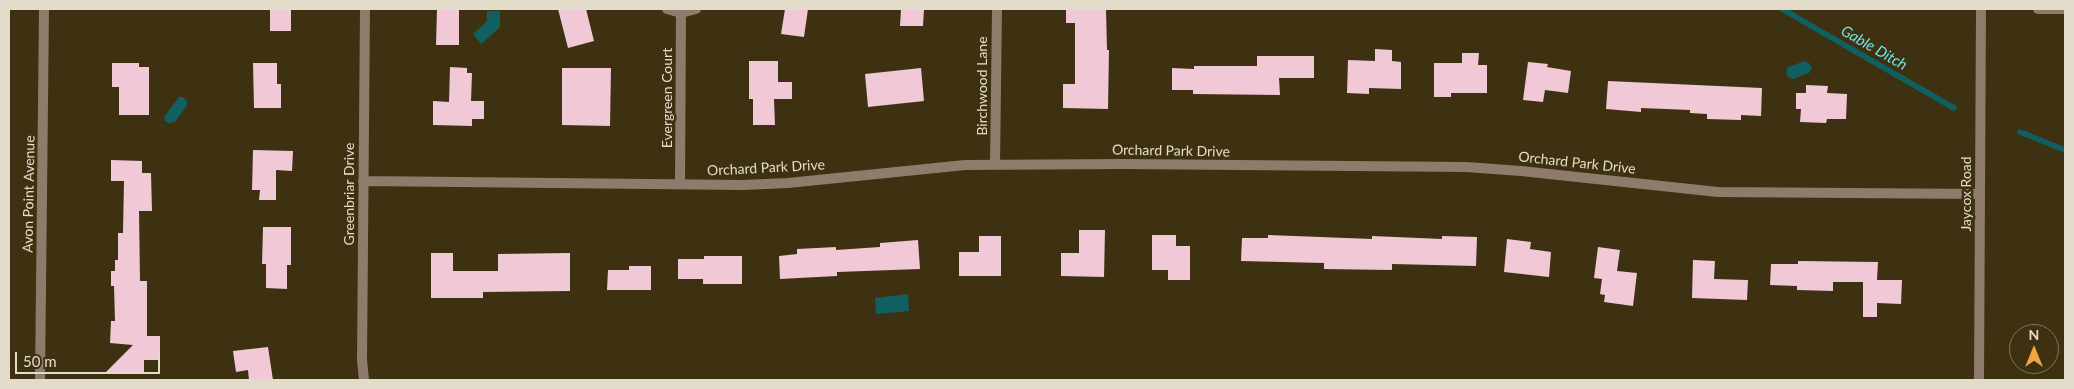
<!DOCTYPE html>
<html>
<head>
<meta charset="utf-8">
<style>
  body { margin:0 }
  #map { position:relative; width:2074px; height:389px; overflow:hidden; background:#3e3112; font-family:Lato,sans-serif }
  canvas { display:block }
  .frame { position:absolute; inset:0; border:10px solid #e3dcca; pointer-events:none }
  .north { position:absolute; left:2009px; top:324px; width:50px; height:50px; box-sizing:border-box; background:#3e3112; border:1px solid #80755c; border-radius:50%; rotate:0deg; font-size:14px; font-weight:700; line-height:20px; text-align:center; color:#e3dcca }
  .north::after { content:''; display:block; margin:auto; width:18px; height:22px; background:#f4a344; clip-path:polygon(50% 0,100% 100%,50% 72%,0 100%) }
  .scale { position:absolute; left:15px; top:352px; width:145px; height:22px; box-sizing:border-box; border:2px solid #e3dcca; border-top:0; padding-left:6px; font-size:15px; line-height:18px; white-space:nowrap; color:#e3dcca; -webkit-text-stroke:4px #3e3112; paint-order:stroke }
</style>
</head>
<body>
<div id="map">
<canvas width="2074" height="389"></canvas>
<div class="frame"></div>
<div class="north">N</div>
<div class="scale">50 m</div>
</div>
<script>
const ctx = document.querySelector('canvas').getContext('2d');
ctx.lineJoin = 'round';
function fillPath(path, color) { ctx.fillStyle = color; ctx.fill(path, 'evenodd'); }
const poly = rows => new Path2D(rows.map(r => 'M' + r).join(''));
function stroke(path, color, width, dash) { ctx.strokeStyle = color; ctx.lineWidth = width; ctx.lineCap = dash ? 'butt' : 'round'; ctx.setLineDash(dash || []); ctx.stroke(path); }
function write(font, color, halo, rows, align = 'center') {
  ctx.font = font + ' Lato,sans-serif'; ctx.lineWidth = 5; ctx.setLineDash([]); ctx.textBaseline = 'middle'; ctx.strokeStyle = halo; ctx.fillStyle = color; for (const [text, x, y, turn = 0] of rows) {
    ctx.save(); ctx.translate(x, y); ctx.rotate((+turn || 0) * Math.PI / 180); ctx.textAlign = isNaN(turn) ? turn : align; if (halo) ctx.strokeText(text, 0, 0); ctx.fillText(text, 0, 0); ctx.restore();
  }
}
fillPath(poly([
  [487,11,500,11,500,27,481,44,473,34,487,21],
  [1805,61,1809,63,1812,68,1809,73,1793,79,1788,77,1786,72,1788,67],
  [179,97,183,97,187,101,187,105,175,122,169,123,165,121,164,117],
  [908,294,909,311,876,314,875,298]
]), '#106062');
stroke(poly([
  [1782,9,1954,108],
  [2020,132,2065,150]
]), '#106062', 5.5);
fillPath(poly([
  [270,9,291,9,291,31,270,31],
  [437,9,459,9,459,45,436,45],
  [558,9,586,9,594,41,568,48],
  [785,9,808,9,804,37,781,34],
  [901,9,924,9,923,26,900,26],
  [1066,9,1106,9,1107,50,1109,50,1108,109,1063,108,1063,84,1075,84,1075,23,1066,23],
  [1375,49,1392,50,1392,61,1401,62,1401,89,1369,88,1369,94,1347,93,1348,60,1375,61],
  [1462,53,1479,53,1478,65,1487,65,1487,93,1451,93,1451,97,1434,97,1434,63,1462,63],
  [1257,56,1314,56,1314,78,1279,78,1280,95,1193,94,1193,90,1172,90,1172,68,1194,69,1194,66,1257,66],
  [749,61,778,61,778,82,792,82,792,99,774,99,775,125,753,125,753,99,749,99],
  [1528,62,1548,64,1547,67,1571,71,1568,93,1545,90,1543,102,1523,100],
  [112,63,139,63,139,67,149,67,149,115,119,115,119,87,112,87],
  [253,63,277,63,277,84,281,84,281,108,254,108],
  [450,67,467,68,467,73,472,73,471,101,484,101,484,119,472,119,472,126,433,125,433,101,449,102],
  [562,68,611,68,610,126,562,125],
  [921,68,924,101,868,107,865,74],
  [1608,81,1762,88,1761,116,1741,115,1741,120,1707,119,1707,114,1690,113,1690,110,1641,108,1641,112,1606,109],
  [1806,85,1828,86,1827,93,1847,94,1846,119,1827,119,1826,123,1800,122,1801,109,1796,109,1796,93,1806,93],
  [253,150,293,151,292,171,276,170,276,200,259,200,260,190,252,190],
  [111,160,142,161,142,173,151,173,152,211,139,211,140,281,147,281,147,336,160,336,160,360,144,360,144,373,105,373,133,345,110,343,111,321,115,321,114,286,111,286,111,271,115,271,115,260,118,260,118,233,123,233,124,181,111,181],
  [263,227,291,227,291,265,287,265,287,289,266,288,266,264,262,264],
  [1079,230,1105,230,1104,277,1061,276,1061,253,1079,253],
  [1152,235,1176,235,1176,246,1190,246,1190,280,1168,280,1168,270,1152,270],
  [1268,235,1372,239,1372,236,1442,239,1442,236,1477,237,1476,266,1392,264,1392,270,1324,269,1324,263,1241,261,1242,238,1268,238],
  [979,236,1001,236,1001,276,959,276,959,252,979,252],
  [1507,239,1531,242,1530,249,1551,252,1549,277,1504,272],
  [918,240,920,269,837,272,837,276,780,279,779,256,797,254,797,249,836,247,836,250,880,247,880,243],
  [1598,247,1620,250,1617,271,1637,273,1633,306,1604,302,1605,295,1600,294,1602,279,1594,278],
  [431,253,453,253,453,271,498,271,498,254,570,253,570,291,483,292,483,298,431,298],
  [704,256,742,256,742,284,703,284,703,279,678,279,678,259,704,259],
  [1693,260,1715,261,1714,279,1748,280,1747,300,1692,298],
  [1798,261,1878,262,1877,280,1902,280,1901,304,1877,303,1877,317,1863,317,1863,282,1833,282,1833,291,1797,290,1797,286,1770,285,1771,264,1798,264],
  [629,266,651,266,651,290,607,290,608,270,629,270],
  [268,347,273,380,249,380,248,370,236,372,233,351]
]), '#f1c8d6');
stroke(poly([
  [667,9,681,13,696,9],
  [2038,9,2065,9],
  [995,164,997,9],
  [363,181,743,185,788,183,965,165,1123,164,1466,167,1521,171,1718,192,1979,194],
  [680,184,681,13],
  [40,380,44,9],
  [364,380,362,360,365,9]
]), '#8e7b6c', 10);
stroke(poly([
  [1979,380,1981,9]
]), '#8e7b6c', 10);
write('14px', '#e3dcca', '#3e3112', [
  ["Birchwood Lane",982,86,-90],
  ["Evergreen Court",667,98,-90],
  ["Orchard Park Drive",1171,151,1],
  ["Orchard Park Drive",1577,163,6],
  ["Orchard Park Drive",766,168,-3],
  ["Avon Point Avenue",29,194,-89],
  ["Greenbriar Drive",349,194,-90],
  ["Jaycox Road",1966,194,-90]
]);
write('italic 15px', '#73e1e4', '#3e3112', [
  ["Gable Ditch",1874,48,30]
]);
</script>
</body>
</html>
